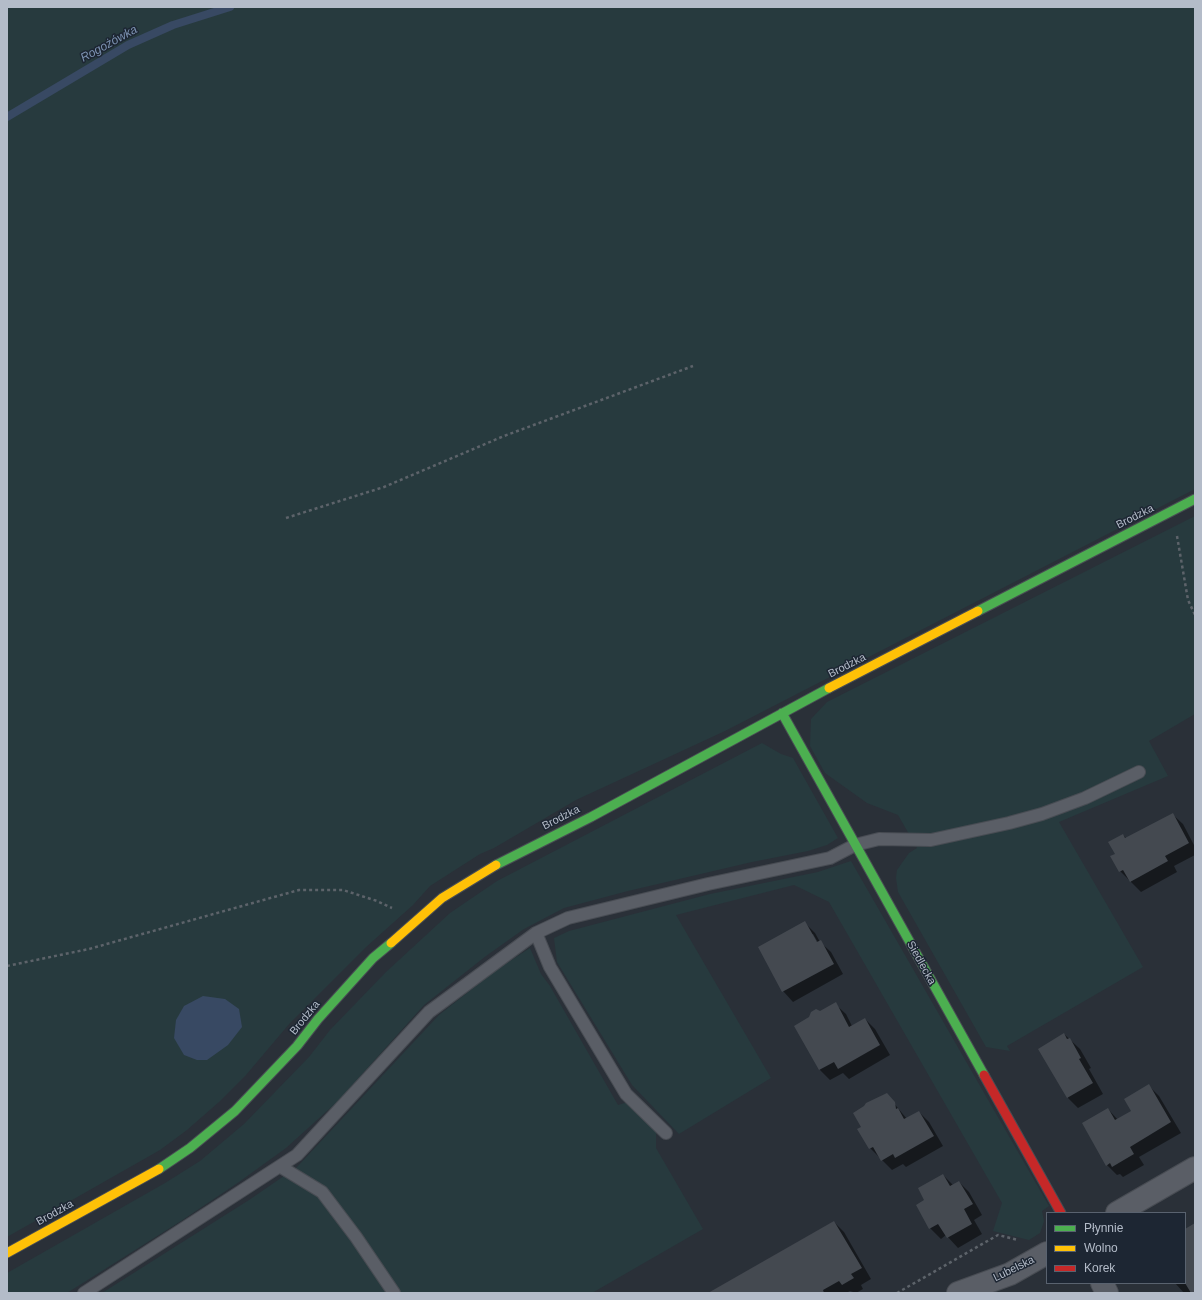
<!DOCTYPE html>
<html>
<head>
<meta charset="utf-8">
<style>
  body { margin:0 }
  #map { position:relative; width:1202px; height:1300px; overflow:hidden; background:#2a3038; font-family:Helvetica,sans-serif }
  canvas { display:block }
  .frame { position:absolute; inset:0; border:8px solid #b4bcc9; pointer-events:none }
  .legend { position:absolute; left:1046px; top:1212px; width:140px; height:72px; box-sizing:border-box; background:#1d2633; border:1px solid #59626f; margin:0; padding:5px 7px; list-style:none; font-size:12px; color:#b4bcc9 }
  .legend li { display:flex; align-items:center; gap:8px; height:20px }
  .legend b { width:20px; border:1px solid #59626f }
</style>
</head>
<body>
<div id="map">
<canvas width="1202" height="1300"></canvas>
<div class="frame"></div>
<ul class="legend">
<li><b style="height:5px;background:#4caf50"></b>Płynnie</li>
<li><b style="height:5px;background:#ffc107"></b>Wolno</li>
<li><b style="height:5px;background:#c62828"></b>Korek</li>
</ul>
</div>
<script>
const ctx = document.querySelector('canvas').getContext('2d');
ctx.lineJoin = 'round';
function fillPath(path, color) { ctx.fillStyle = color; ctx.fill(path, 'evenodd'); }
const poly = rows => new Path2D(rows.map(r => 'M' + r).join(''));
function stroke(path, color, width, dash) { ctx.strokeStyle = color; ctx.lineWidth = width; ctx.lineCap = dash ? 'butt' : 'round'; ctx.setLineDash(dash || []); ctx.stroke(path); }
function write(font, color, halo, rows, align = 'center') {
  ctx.font = font + ' Helvetica,sans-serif'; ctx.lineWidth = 3; ctx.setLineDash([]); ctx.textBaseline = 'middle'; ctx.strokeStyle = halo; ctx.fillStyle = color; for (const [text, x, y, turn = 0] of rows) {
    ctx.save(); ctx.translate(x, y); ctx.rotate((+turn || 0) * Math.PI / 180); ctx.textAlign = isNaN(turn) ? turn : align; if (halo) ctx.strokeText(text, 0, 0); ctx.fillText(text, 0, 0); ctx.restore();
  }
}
fillPath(poly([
  [7,7,1195,7,1195,489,725,731,576,800,494,848,480,854,430,886,413,905,365,948,290,1023,246,1075,219,1102,187,1130,160,1150,7,1237],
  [1195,516,1195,714,1149,741,1168,776,1059,822,1143,967,1007,1046,1010,1051,986,1047,898,892,896,878,897,870,909,853,917,848,898,815,867,803,825,773,810,746,811,719,827,702],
  [762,743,781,754,793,758,838,838,827,845,808,851,752,862,628,891,564,908,524,929,486,956,424,1005,338,1101,286,1148,239,1182,181,1221,67,1293,7,1293,7,1273,165,1183,200,1161,244,1124,309,1057,330,1030,386,972,450,913,497,881],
  [851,861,1049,1206,1042,1211,1044,1221,1040,1233,1029,1240,993,1231,1002,1203,829,902,794,885,676,915,771,1078,679,1134,632,1085,557,962,554,938,569,931,710,894,818,872],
  [530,948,541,974,550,986,618,1105,628,1102,656,1131,656,1148,703,1229,592,1293,102,1293,249,1200,297,1167,439,1015,496,970]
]), '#273a3e');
fillPath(poly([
  [203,996,225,999,239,1009,242,1027,228,1045,207,1060,197,1060,184,1055,174,1038,176,1020,184,1006]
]), '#384963');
fillPath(poly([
  [1172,814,1183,824,1195,847,1195,855,1174,866,1177,872,1141,892,1120,871,1116,854,1123,835,1127,839],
  [805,923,815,933,820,942,831,952,843,974,793,1002,783,991],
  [811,934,813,934,820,946],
  [835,1004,846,1014,852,1026,865,1019,875,1029,890,1055,849,1079,843,1073,830,1080,820,1070,796,1026],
  [1064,1034,1080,1049,1091,1068,1089,1069,1103,1094,1078,1108,1068,1098,1040,1049],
  [1149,1086,1159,1096,1181,1133,1139,1157,1144,1165,1123,1177,1120,1174,1117,1175,1107,1165,1108,1109,1118,1120,1132,1111],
  [887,1095,907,1119,919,1112,929,1122,943,1146,906,1167,903,1164,892,1170,870,1148,863,1127],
  [943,1175,953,1185,959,1182,969,1192,982,1215,974,1220,982,1234,958,1248,946,1235,941,1239,930,1228,917,1206,926,1200],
  [834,1222,844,1232,871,1279,861,1285,863,1289,856,1293,850,1291,846,1293,711,1293],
  [1195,1224,1195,1293,1184,1293,1175,1283,1185,1283,1185,1230]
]), '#0007');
stroke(poly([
  [7,117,128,45,173,25,230,7]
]), '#384963', 8);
fillPath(poly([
  [1173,813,1189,843,1165,856,1168,861,1130,882,1123,870,1119,872,1110,856,1115,854,1108,842,1123,834,1125,838],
  [805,921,817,942,821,940,834,964,782,992,758,947],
  [836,1002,849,1027,865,1018,880,1045,838,1069,834,1062,819,1070,794,1026,809,1017,811,1012,816,1009,820,1011],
  [1064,1033,1067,1039,1070,1038,1081,1058,1079,1059,1093,1083,1067,1098,1038,1049],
  [1149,1084,1171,1122,1130,1147,1134,1154,1112,1167,1110,1163,1106,1166,1082,1123,1108,1108,1115,1120,1131,1111,1124,1099],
  [887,1093,895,1102,896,1109,898,1108,904,1119,919,1111,934,1136,895,1158,893,1154,881,1161,873,1147,869,1149,857,1129,861,1127,853,1113,864,1106,866,1103],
  [943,1174,950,1186,959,1181,973,1204,964,1209,972,1224,947,1238,938,1224,929,1229,916,1205,924,1200,918,1188],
  [834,1221,862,1268,851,1274,854,1278,842,1285,839,1281,823,1290,824,1293,708,1293],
  [1195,1223,1195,1293,1191,1293,1185,1283,1185,1229]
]), '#444950');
const lane = poly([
  [536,933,550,967,626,1094,666,1133],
  [281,1167,322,1192,356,1237,394,1293],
  [84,1293,297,1155,429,1012,536,933,568,918,708,884,830,858,855,845,879,839,931,840,1009,823,1042,814,1085,798,1139,772]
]);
const street = poly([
  [1117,1213,1195,1168],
  [1102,1283,1107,1293],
  [958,1293,1010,1274,1047,1253]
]);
const fast = poly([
  [978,611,1195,499],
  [782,713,984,1075],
  [496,865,591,817,829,688],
  [159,1169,190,1148,235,1111,297,1046,318,1019,373,958,391,943]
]);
const slow = poly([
  [829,688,978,611],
  [391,943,442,898,496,865],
  [7,1253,159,1169]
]);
const jam = poly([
  [984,1075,1061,1213]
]);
stroke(lane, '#484c53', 14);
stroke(street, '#484c53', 24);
stroke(fast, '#484c53', 11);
stroke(slow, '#484c53', 11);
stroke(jam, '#484c53', 11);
stroke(poly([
  [286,518,384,487,504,436,693,366],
  [1177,536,1188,600,1195,615],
  [7,966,89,949,299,890,343,890,377,901,392,908],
  [897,1293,998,1235,1018,1240]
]), '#5d636a', 2.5, [3, 3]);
stroke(lane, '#5a5e66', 12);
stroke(street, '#5a5e66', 22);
stroke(fast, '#4caf50', 9);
stroke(slow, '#ffc107', 9);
stroke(jam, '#c62828', 9);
write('11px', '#b4bcc9', '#1d2633', [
  ["Brodzka",1135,517,-27],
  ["Brodzka",847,666,-27],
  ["Brodzka",561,818,-27],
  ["Siedlecka",921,963,61],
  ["Brodzka",305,1018,-51],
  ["Brodzka",55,1213,-29],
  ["Lubelska",1014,1269,-26]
]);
write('italic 12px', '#7c92b1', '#1d2633', [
  ["Rogożówka",109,44,-29]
]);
</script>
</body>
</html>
